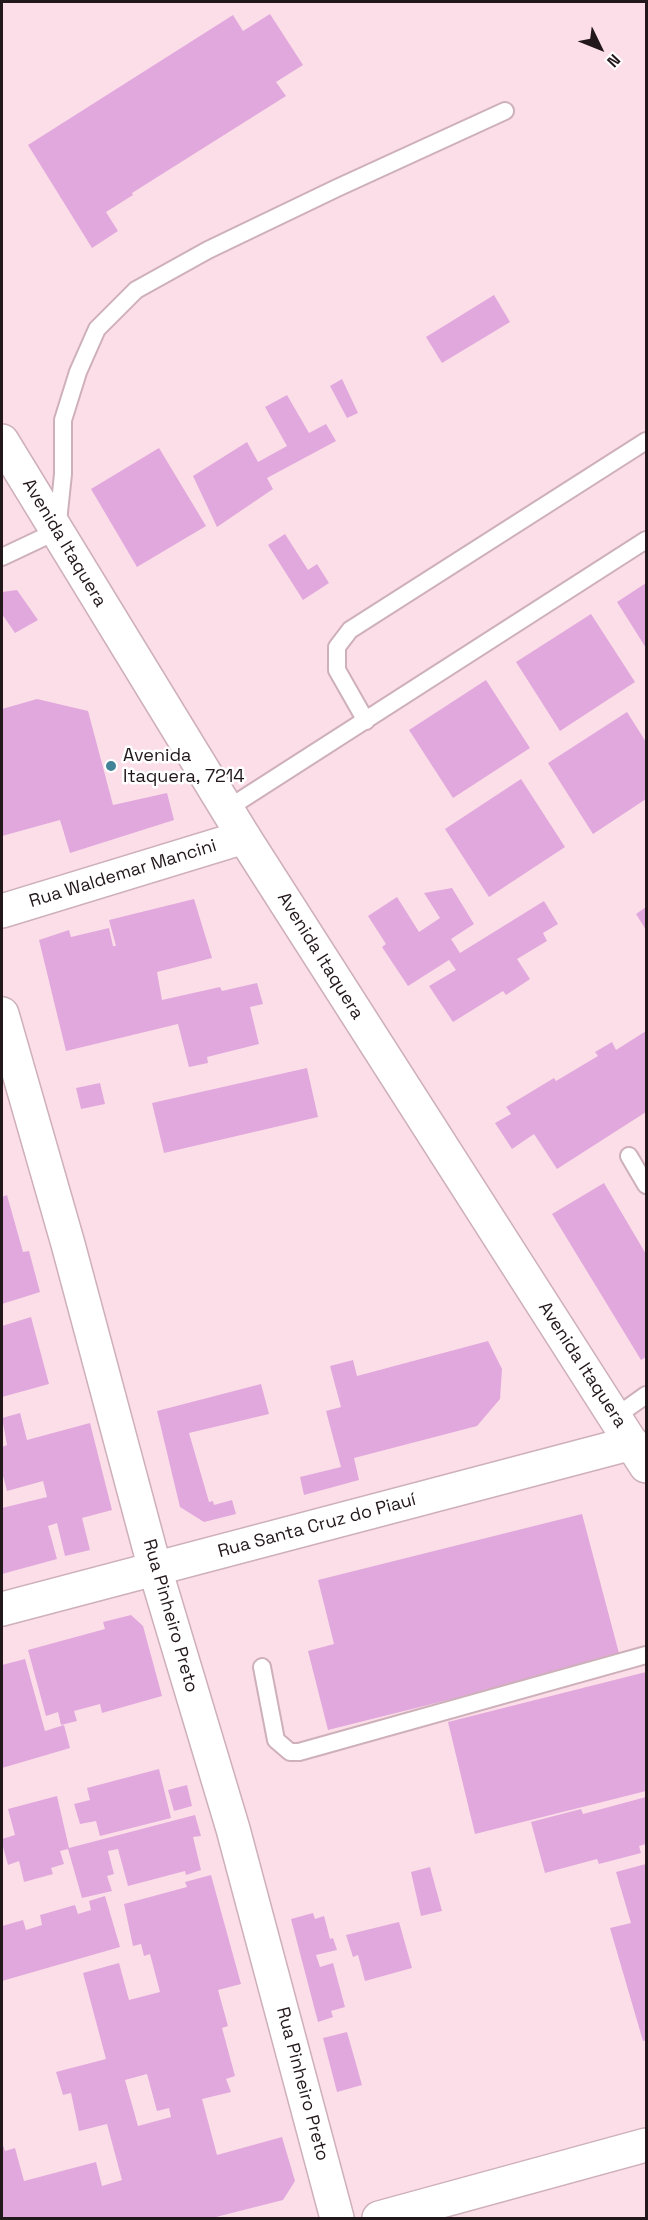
<!DOCTYPE html>
<html>
<head>
<meta charset="utf-8">
<style>
  body { margin:0 }
  #map { position:relative; width:648px; height:2220px; overflow:hidden; background:#fcdee8; font-family:"Space Grotesk",sans-serif }
  canvas { display:block }
  .frame { position:absolute; inset:0; border:3px solid #22171b; pointer-events:none }
  .north { position:absolute; left:570px; top:18px; width:60px; height:60px; -webkit-text-stroke:4px #fff; paint-order:stroke; rotate:133deg; font-size:16px; font-weight:700; line-height:24px; text-align:center; color:#22171b }
  .north::after { content:''; display:block; margin:auto; width:21px; height:27px; background:#22171b; clip-path:polygon(50% 0,100% 100%,50% 72%,0 100%) }
</style>
</head>
<body>
<div id="map">
<canvas width="648" height="2220"></canvas>
<div class="frame"></div>
<div class="north">N</div>
</div>
<script>
const ctx = document.querySelector('canvas').getContext('2d');
ctx.lineJoin = 'round';
function fillPath(path, color) { ctx.fillStyle = color; ctx.fill(path, 'evenodd'); }
const poly = rows => new Path2D(rows.map(r => 'M' + r).join(''));
function stroke(path, color, width, dash) { ctx.strokeStyle = color; ctx.lineWidth = width; ctx.lineCap = dash ? 'butt' : 'round'; ctx.setLineDash(dash || []); ctx.stroke(path); }
function write(font, color, halo, rows, align = 'center') {
  ctx.font = font + ' "Space Grotesk",sans-serif'; ctx.lineWidth = 5; ctx.setLineDash([]); ctx.textBaseline = 'middle'; ctx.strokeStyle = halo; ctx.fillStyle = color; for (const [text, x, y, turn = 0] of rows) {
    ctx.save(); ctx.translate(x, y); ctx.rotate((+turn || 0) * Math.PI / 180); ctx.textAlign = isNaN(turn) ? turn : align; if (halo) ctx.strokeText(text, 0, 0); ctx.fillText(text, 0, 0); ctx.restore();
  }
}
fillPath(poly([
  [270,14,303,65,276,82,286,96,132,193,133,195,106,212,118,231,92,248,28,145,233,15,243,31],
  [494,295,510,322,442,363,426,337],
  [342,379,358,413,347,418,330,386],
  [287,395,309,433,326,424,336,441,267,478,273,489,217,527,193,476,247,442,258,462,287,446,265,407],
  [159,448,206,526,137,567,91,489],
  [285,534,308,570,317,564,329,583,303,600,268,545],
  [646,583,646,648,617,602],
  [17,590,38,620,15,633,2,614,2,592],
  [591,614,635,682,560,731,516,662],
  [486,680,530,748,453,798,409,730],
  [37,699,88,711,113,805,167,793,174,820,70,853,60,820,2,836,2,709],
  [627,712,646,742,646,799,593,834,548,763],
  [521,779,565,847,489,897,445,829],
  [452,888,474,924,451,939,460,953,544,901,558,924,543,933,547,941,517,959,530,979,506,995,503,991,453,1022,429,986,456,970,449,960,408,986,382,947,386,944,368,916,397,897,419,932,440,918,424,893],
  [194,899,212,958,157,972,162,1000,220,987,222,991,257,983,263,1004,250,1007,259,1044,207,1057,208,1063,189,1067,178,1024,66,1051,39,940,69,930,71,937,109,928,113,946,116,946,109,920],
  [646,907,646,930,636,914],
  [646,1031,646,1112,557,1169,534,1134,512,1149,495,1123,511,1114,506,1107,554,1078,556,1081,598,1056,595,1052,612,1042,616,1050],
  [307,1068,318,1117,164,1153,152,1103],
  [100,1083,105,1104,81,1109,76,1088],
  [604,1183,646,1254,646,1357,641,1360,552,1214],
  [7,1195,23,1252,29,1251,40,1292,2,1304,2,1197],
  [31,1317,49,1384,2,1397,2,1326],
  [488,1341,502,1369,500,1399,477,1426,354,1458,359,1480,304,1495,300,1477,341,1467,326,1411,341,1407,330,1366,353,1360,357,1376],
  [261,1384,269,1414,189,1433,209,1502,213,1501,214,1505,232,1500,236,1514,204,1522,180,1507,157,1411],
  [20,1413,27,1440,90,1423,112,1510,82,1518,90,1550,65,1556,57,1523,48,1526,57,1559,2,1574,2,1508,47,1497,43,1481,7,1491,2,1472,2,1447,7,1445,2,1418],
  [582,1514,620,1657,328,1730,308,1651,334,1644,318,1580],
  [131,1615,143,1626,162,1696,102,1713,100,1704,74,1711,77,1721,61,1725,58,1712,46,1716,28,1650,105,1629,103,1622],
  [25,1659,45,1731,64,1725,70,1748,2,1768,2,1665],
  [646,1672,646,1791,475,1834,448,1722],
  [159,1769,171,1818,100,1836,96,1821,80,1824,74,1804,90,1800,87,1788],
  [187,1785,192,1806,174,1811,168,1790],
  [57,1796,69,1848,195,1815,201,1836,193,1837,201,1870,186,1875,185,1871,128,1886,118,1849,108,1851,114,1874,107,1876,112,1891,82,1898,68,1849,60,1851,64,1864,51,1868,53,1874,24,1882,19,1861,8,1865,2,1843,2,1839,15,1835,8,1809],
  [646,1797,646,1844,639,1846,641,1853,599,1864,597,1859,545,1873,531,1822,581,1809,583,1814],
  [646,1864,646,2040,643,2041,610,1928,631,1923,616,1872],
  [430,1867,442,1911,421,1916,411,1872],
  [211,1875,241,1984,218,1990,228,2026,222,2028,235,2076,226,2079,231,2092,202,2099,217,2155,282,2137,295,2181,283,2200,212,2218,2,2218,2,2142,5,2151,15,2148,24,2181,96,2162,102,2186,122,2180,107,2124,79,2131,71,2093,63,2095,56,2072,106,2059,83,1973,119,1963,129,2000,160,1992,150,1954,144,1956,141,1944,133,1946,124,1904,187,1887,185,1882],
  [147,2074,157,2111,169,2108,171,2117,138,2126,125,2080],
  [105,1896,120,1947,2,1981,2,1926,23,1920,26,1930,42,1925,40,1915,75,1905,78,1914,91,1910,89,1901],
  [313,1913,315,1919,324,1916,330,1939,333,1938,337,1950,316,1955,320,1967,333,1963,345,2007,331,2011,333,2017,318,2022,291,1919],
  [399,1922,412,1968,365,1981,358,1955,353,1957,346,1935],
  [347,2032,362,2085,337,2092,323,2038]
]), '#e1a8dd');
const lane = poly([
  [2,557,57,531,63,474,63,420,78,372,97,329,136,290,208,250,337,188,505,111],
  [366,721,337,670,337,647,350,630,646,441],
  [227,809,646,540],
  [629,1156,646,1185],
  [615,1417,646,1395],
  [262,1667,276,1740,290,1752,299,1752,646,1655]
]);
const street = poly([
  [2,911,244,837],
  [2,1014,68,1244,155,1569,233,1829,337,2218],
  [2,1609,632,1443],
  [379,2218,646,2145]
]);
const primary = poly([
  [2,441,244,837,646,1466]
]);
stroke(lane, '#ceb0ba', 20);
stroke(street, '#ceb0ba', 36);
stroke(primary, '#ceb0ba', 36);
stroke(lane, '#fff', 16);
stroke(street, '#fff', 33);
stroke(primary, '#fff', 33);
for (const [x, y, r, color] of [
  [111,766,6,"#438397"]
]) { const dot = new Path2D(); dot.arc(x, y, r, 0, 2 * Math.PI); ctx.fillStyle = color; ctx.fill(dot); stroke(dot, '#fff', 2); }
write('18px', '#22171b', '#fff', [
  ["Avenida Itaquera",64,543,59],
  ["Rua Waldemar Mancini",123,874,-17],
  ["Avenida Itaquera",320,956,58],
  ["Avenida Itaquera",582,1365,57],
  ["Rua Santa Cruz do Piauí",317,1526,-15],
  ["Rua Pinheiro Preto",170,1616,74],
  ["Rua Pinheiro Preto",302,2084,75]
]);
write('18px', '#22171b', '#fff', [
  ["Avenida",123,756],
  ["Itaquera, 7214",123,777]
], 'left');
</script>
</body>
</html>
